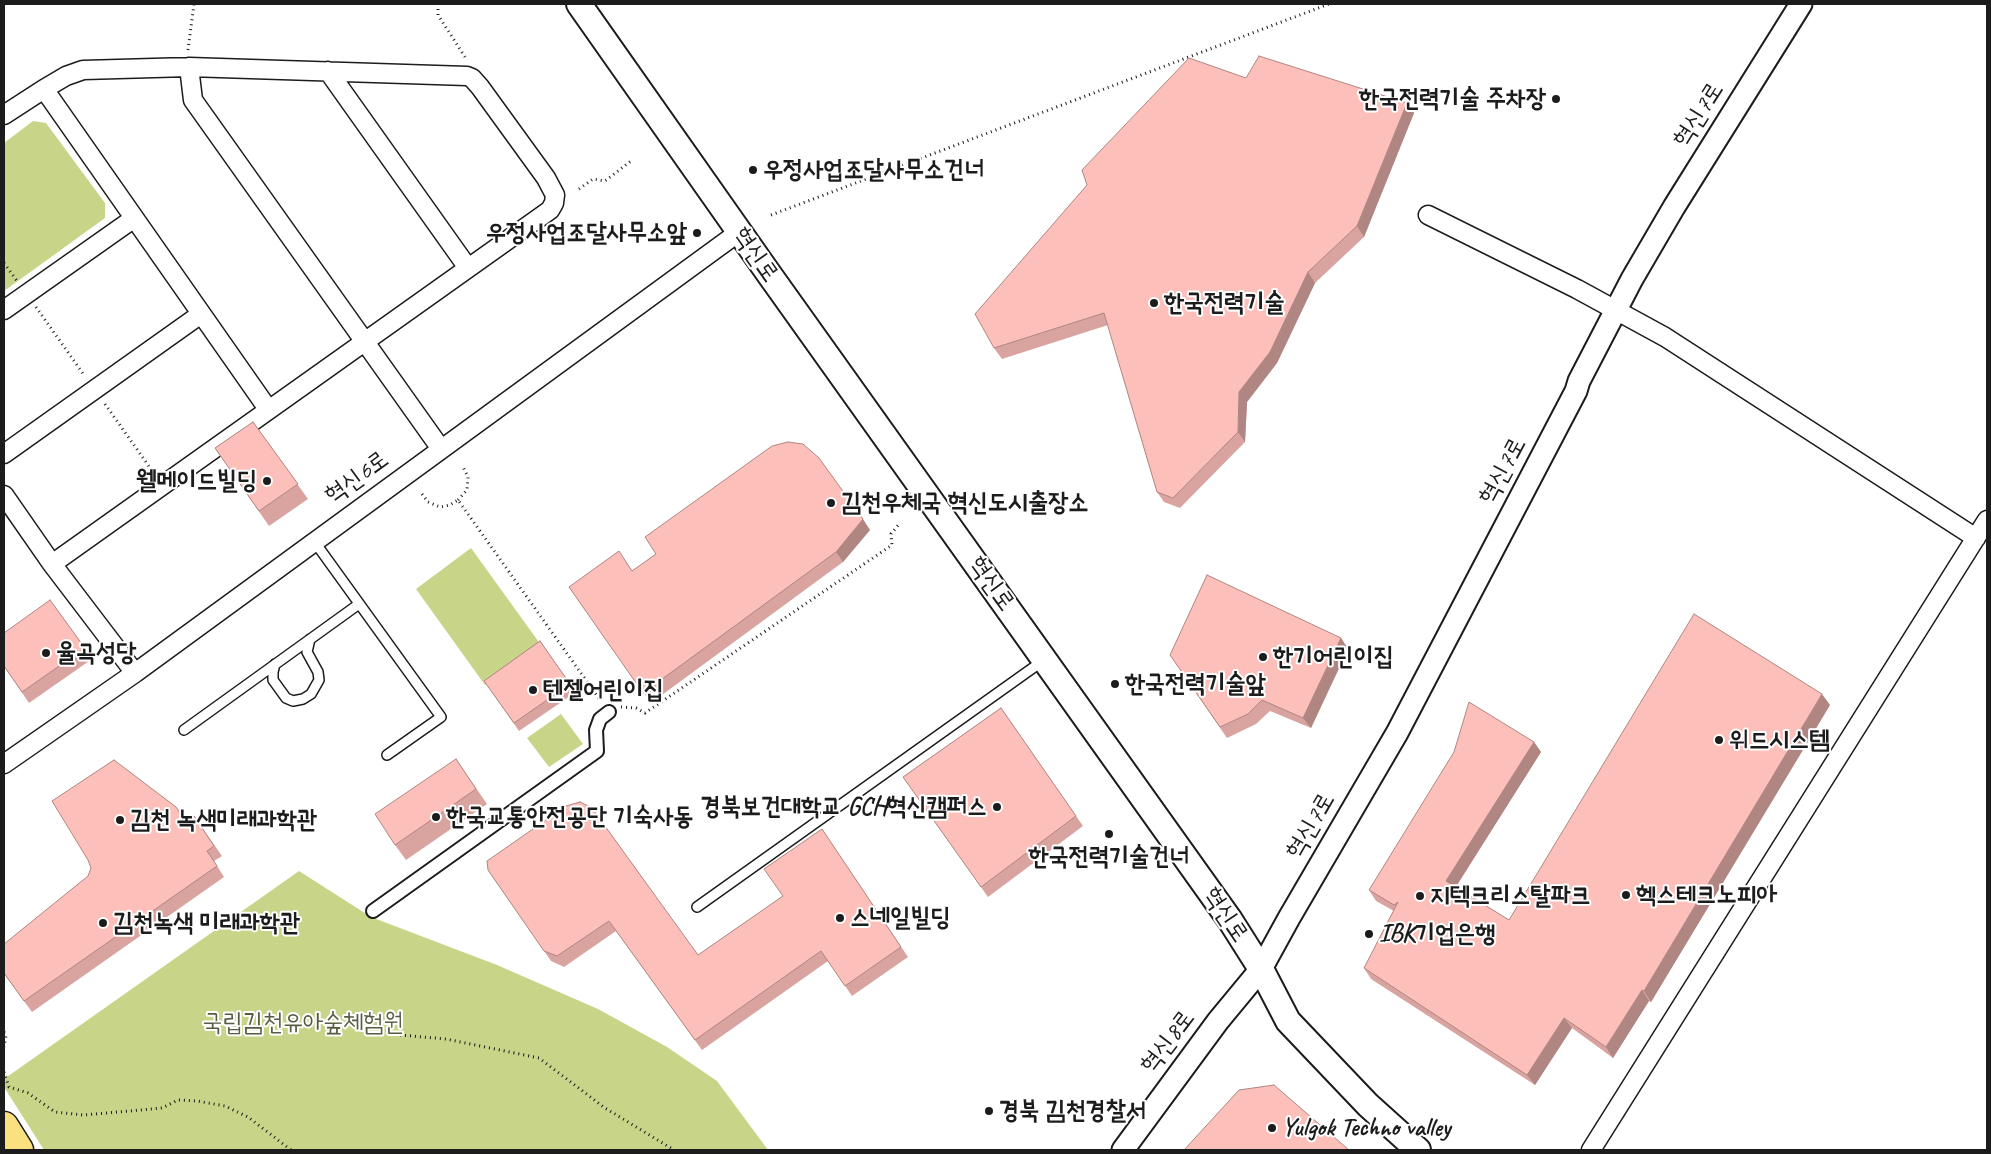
<!DOCTYPE html>
<html>
<head>
<meta charset="utf-8">
<style>
  body { margin:0 }
  #map { position:relative; width:1991px; height:1154px; overflow:hidden; background:#fff; font-family:Caveat,sans-serif }
  canvas { display:block }
  .frame { position:absolute; inset:0; border:5px solid #1c1c1c; pointer-events:none }
</style>
</head>
<body>
<div id="map">
<canvas width="1991" height="1154"></canvas>
<div class="frame"></div>
</div>
<script>
const ctx = document.querySelector('canvas').getContext('2d');
ctx.lineJoin = 'round';
function fillPath(path, color) { ctx.fillStyle = color; ctx.fill(path, 'evenodd'); }
const poly = rows => new Path2D(rows.map(r => 'M' + r).join(''));
function stroke(path, color, width, dash) { ctx.strokeStyle = color; ctx.lineWidth = width; ctx.lineCap = dash ? 'butt' : 'round'; ctx.setLineDash(dash || []); ctx.stroke(path); }
function write(font, color, halo, rows, align = 'center') {
  ctx.font = font + ' Caveat,"Poor Story",sans-serif'; ctx.lineWidth = 4; ctx.setLineDash([]); ctx.textBaseline = 'middle'; ctx.strokeStyle = halo; ctx.fillStyle = color; for (const [text, x, y, turn = 0] of rows) {
    ctx.save(); ctx.translate(x, y); ctx.rotate((+turn || 0) * Math.PI / 180); ctx.textAlign = isNaN(turn) ? turn : align; if (halo) ctx.strokeText(text, 0, 0); ctx.fillText(text, 0, 0); ctx.restore();
  }
}
fillPath(poly([
  [33,121,46,123,105,203,105,218,4,291,4,143],
  [471,548,541,645,485,685,416,589],
  [561,714,583,744,549,767,527,738],
  [299,871,371,917,497,965,598,1009,667,1047,717,1081,768,1150,44,1150,4,1087,4,1079]
]), '#c8d488');
const service = poly([
  [314,541,441,717,387,755],
  [275,664,273,672,273,680,286,698,293,701,303,699,311,694,319,680,318,672,307,652,310,639],
  [184,730,359,604],
  [697,907,1044,660]
]);
const pedestrian = poly([
  [373,911,597,751,596,730,600,719,609,712]
]);
const minor = poly([
  [189,67,193,100,441,449],
  [328,71,468,268],
  [44,89,268,409],
  [4,115,44,89,66,76,83,70,189,67,467,76,472,78,480,87,546,178,555,195,554,203,550,210,52,564,4,495],
  [1428,215,1577,289,1665,337,1976,538],
  [4,310,133,219],
  [4,454,201,314],
  [52,564,135,673],
  [4,764,135,673,739,232],
  [1591,1150,1987,520]
]);
const tertiary = poly([
  [1123,1150,1218,1021,1261,969,1289,918,1397,733,1576,391,1579,381,1632,279,1674,207,1801,4]
]);
const secondary = poly([
  [579,4,769,274,1230,920,1261,969,1288,1021,1368,1105,1418,1150]
]);
const trunk = poly([
  [4,1126,19,1150]
]);
stroke(service, '#1c1c1c', 12);
stroke(pedestrian, '#1c1c1c', 16);
stroke(minor, '#1c1c1c', 21);
stroke(tertiary, '#1c1c1c', 25);
stroke(secondary, '#1c1c1c', 28);
stroke(trunk, '#1c1c1c', 31);
stroke(poly([
  [438,4,438,15,467,60],
  [188,50,194,4],
  [579,189,593,179,605,181,631,161],
  [771,215,1329,4],
  [4,263,17,281],
  [36,307,84,375],
  [105,404,153,472],
  [422,494,428,502,440,507,450,505,458,500,600,700],
  [458,500,467,490,468,477,462,465],
  [621,707,636,708,645,713,892,545,891,534,900,523],
  [4,1032,6,1036,4,1047],
  [400,1035,446,1039,539,1058,605,1108,674,1150],
  [4,1072,9,1087,28,1093,55,1112,83,1115,130,1111,162,1108,178,1100,197,1101,225,1106,248,1117,291,1150]
]), '#1c1c1c', 3, [1, 4]);
stroke(service, '#fff', 9);
stroke(pedestrian, '#fff', 12);
stroke(minor, '#fff', 18);
stroke(tertiary, '#fff', 21);
stroke(secondary, '#fff', 24);
stroke(trunk, '#fbe080', 28);
fillPath(poly([
  [1246,78,1407,103,1414,113,1364,237,1315,283,1277,363,1247,402,1245,442,1180,508,1164,502,1157,492,1108,325,1002,359,994,348],
  [253,422,308,499,269,526,215,448],
  [870,530,843,562,651,703,569,587,632,571,656,554],
  [50,600,92,659,29,703,4,666],
  [1341,638,1348,649,1311,728,1270,711,1256,724,1227,738,1170,655],
  [540,641,576,692,519,731,484,681],
  [1830,705,1651,1002,1649,1001,1613,1058,1572,1028,1535,1085,1371,979,1364,968,1394,911,1376,901,1369,890,1534,742,1541,752,1456,887,1509,920],
  [1001,708,1083,826,988,897,903,777],
  [456,759,487,804,406,860,395,845],
  [194,816,222,856,214,861,224,877,32,1012,4,974,88,876,91,868,186,822],
  [822,829,908,957,852,996,828,961,702,1050,616,931,564,967,551,961,488,870,698,955,783,896]
]), '#d9a4a0');
fillPath(poly([
  [1407,103,1414,113,1364,237,1357,226],
  [1308,272,1315,283,1277,363,1247,402,1245,442,1238,432,1239,392],
  [863,519,870,530,843,562,836,552],
  [1341,638,1348,649,1311,728,1303,718],
  [1822,694,1830,705,1651,1002,1644,991],
  [1534,742,1541,752,1453,891,1446,881],
  [1642,990,1649,1001,1613,1058,1606,1047],
  [1564,1018,1572,1028,1535,1085,1527,1075]
]), '#b08682');
const building = poly([
  [1259,56,1407,103,1357,226,1308,272,1270,352,1239,392,1238,432,1173,498,1157,492,1104,313,994,348,975,314,1087,185,1082,170,1189,58,1246,78,1259,56],
  [253,422,298,484,259,511,215,448,253,422],
  [788,442,803,444,819,458,863,519,836,552,643,693,569,587,619,551,632,571,656,554,645,537,772,446,788,442],
  [1207,575,1341,638,1303,718,1262,700,1248,714,1220,727,1170,655,1207,575],
  [50,600,85,648,22,692,4,666,4,633,50,600],
  [1694,614,1822,694,1644,991,1642,990,1606,1047,1564,1018,1527,1075,1364,968,1398,902,1394,905,1369,890,1454,752,1469,702,1534,742,1446,881,1509,920,1694,614],
  [540,641,570,684,514,723,484,681,540,641],
  [1001,708,1076,816,981,887,903,777,1001,708],
  [456,759,476,789,395,845,375,814,456,759],
  [114,760,176,807,186,822,194,816,214,846,207,851,217,866,24,1001,4,973,4,944,88,876,91,868,88,860,52,801,114,760],
  [580,802,592,808,698,955,783,896,764,869,822,829,901,947,845,986,821,951,695,1040,609,921,557,956,544,951,488,870,487,861,566,806,580,802],
  [1274,1085,1349,1150,1184,1150,1239,1090,1274,1085]
]);
fillPath(building, '#fcbfba');
stroke(building, '#b08682', 1);
for (const [x, y, r, color] of [
  [1556,99,5,"#1c1c1c"],
  [753,170,5,"#1c1c1c"],
  [697,233,5,"#1c1c1c"],
  [1154,303,5,"#1c1c1c"],
  [267,481,5,"#1c1c1c"],
  [831,503,5,"#1c1c1c"],
  [46,653,5,"#1c1c1c"],
  [1263,657,5,"#1c1c1c"],
  [1115,684,5,"#1c1c1c"],
  [533,690,5,"#1c1c1c"],
  [1719,740,5,"#1c1c1c"],
  [997,807,5,"#1c1c1c"],
  [436,817,5,"#1c1c1c"],
  [120,820,5,"#1c1c1c"],
  [1109,834,5,"#1c1c1c"],
  [1626,895,5,"#1c1c1c"],
  [1420,896,5,"#1c1c1c"],
  [840,918,5,"#1c1c1c"],
  [103,923,5,"#1c1c1c"],
  [1369,934,5,"#1c1c1c"],
  [989,1111,5,"#1c1c1c"],
  [1272,1128,5,"#1c1c1c"]
]) { const dot = new Path2D(); dot.arc(x, y, r, 0, 2 * Math.PI); ctx.fillStyle = color; ctx.fill(dot); stroke(dot, '#fff', 2); }
write('bold 25px', '#1c1c1c', '#fff', [
  ["한국전력기술 주차장",1546,99,"right"],
  ["우정사업조달사무소건너",763,170],
  ["우정사업조달사무소앞",687,233,"right"],
  ["한국전력기술",1164,303],
  ["웰메이드빌딩",257,481,"right"],
  ["김천우체국 혁신도시출장소",841,503],
  ["율곡성당",56,653],
  ["한기어린이집",1273,657],
  ["한국전력기술앞",1125,684],
  ["텐젤어린이집",543,690],
  ["위드시스템",1729,740],
  ["경북보건대학교 GCH혁신캠퍼스",987,807,"right"],
  ["한국교통안전공단 기숙사동",446,817],
  ["김천 녹색미래과학관",130,820],
  ["한국전력기술건너",1109,857,"center"],
  ["헥스테크노피아",1636,895],
  ["지텍크리스탈파크",1430,896],
  ["스네일빌딩",850,918],
  ["김천녹색 미래과학관",113,923],
  ["IBK기업은행",1379,934],
  ["경북 김천경찰서",999,1111],
  ["Yulgok Techno valley",1282,1128]
], 'left');
write('25px', '#1c1c1c', '#fff', [
  ["혁신7로",1699,115,-58],
  ["혁신로",755,255,55],
  ["혁신7로",1503,471,-62],
  ["혁신6로",357,478,-36],
  ["혁신로",991,584,54],
  ["혁신7로",1311,826,-60],
  ["혁신로",1225,915,56],
  ["혁신8로",1168,1042,-53]
]);
write('25px', '#585c42', '#fff', [
  ["국립김천유아숲체험원",303,1023]
]);
</script>
</body>
</html>
